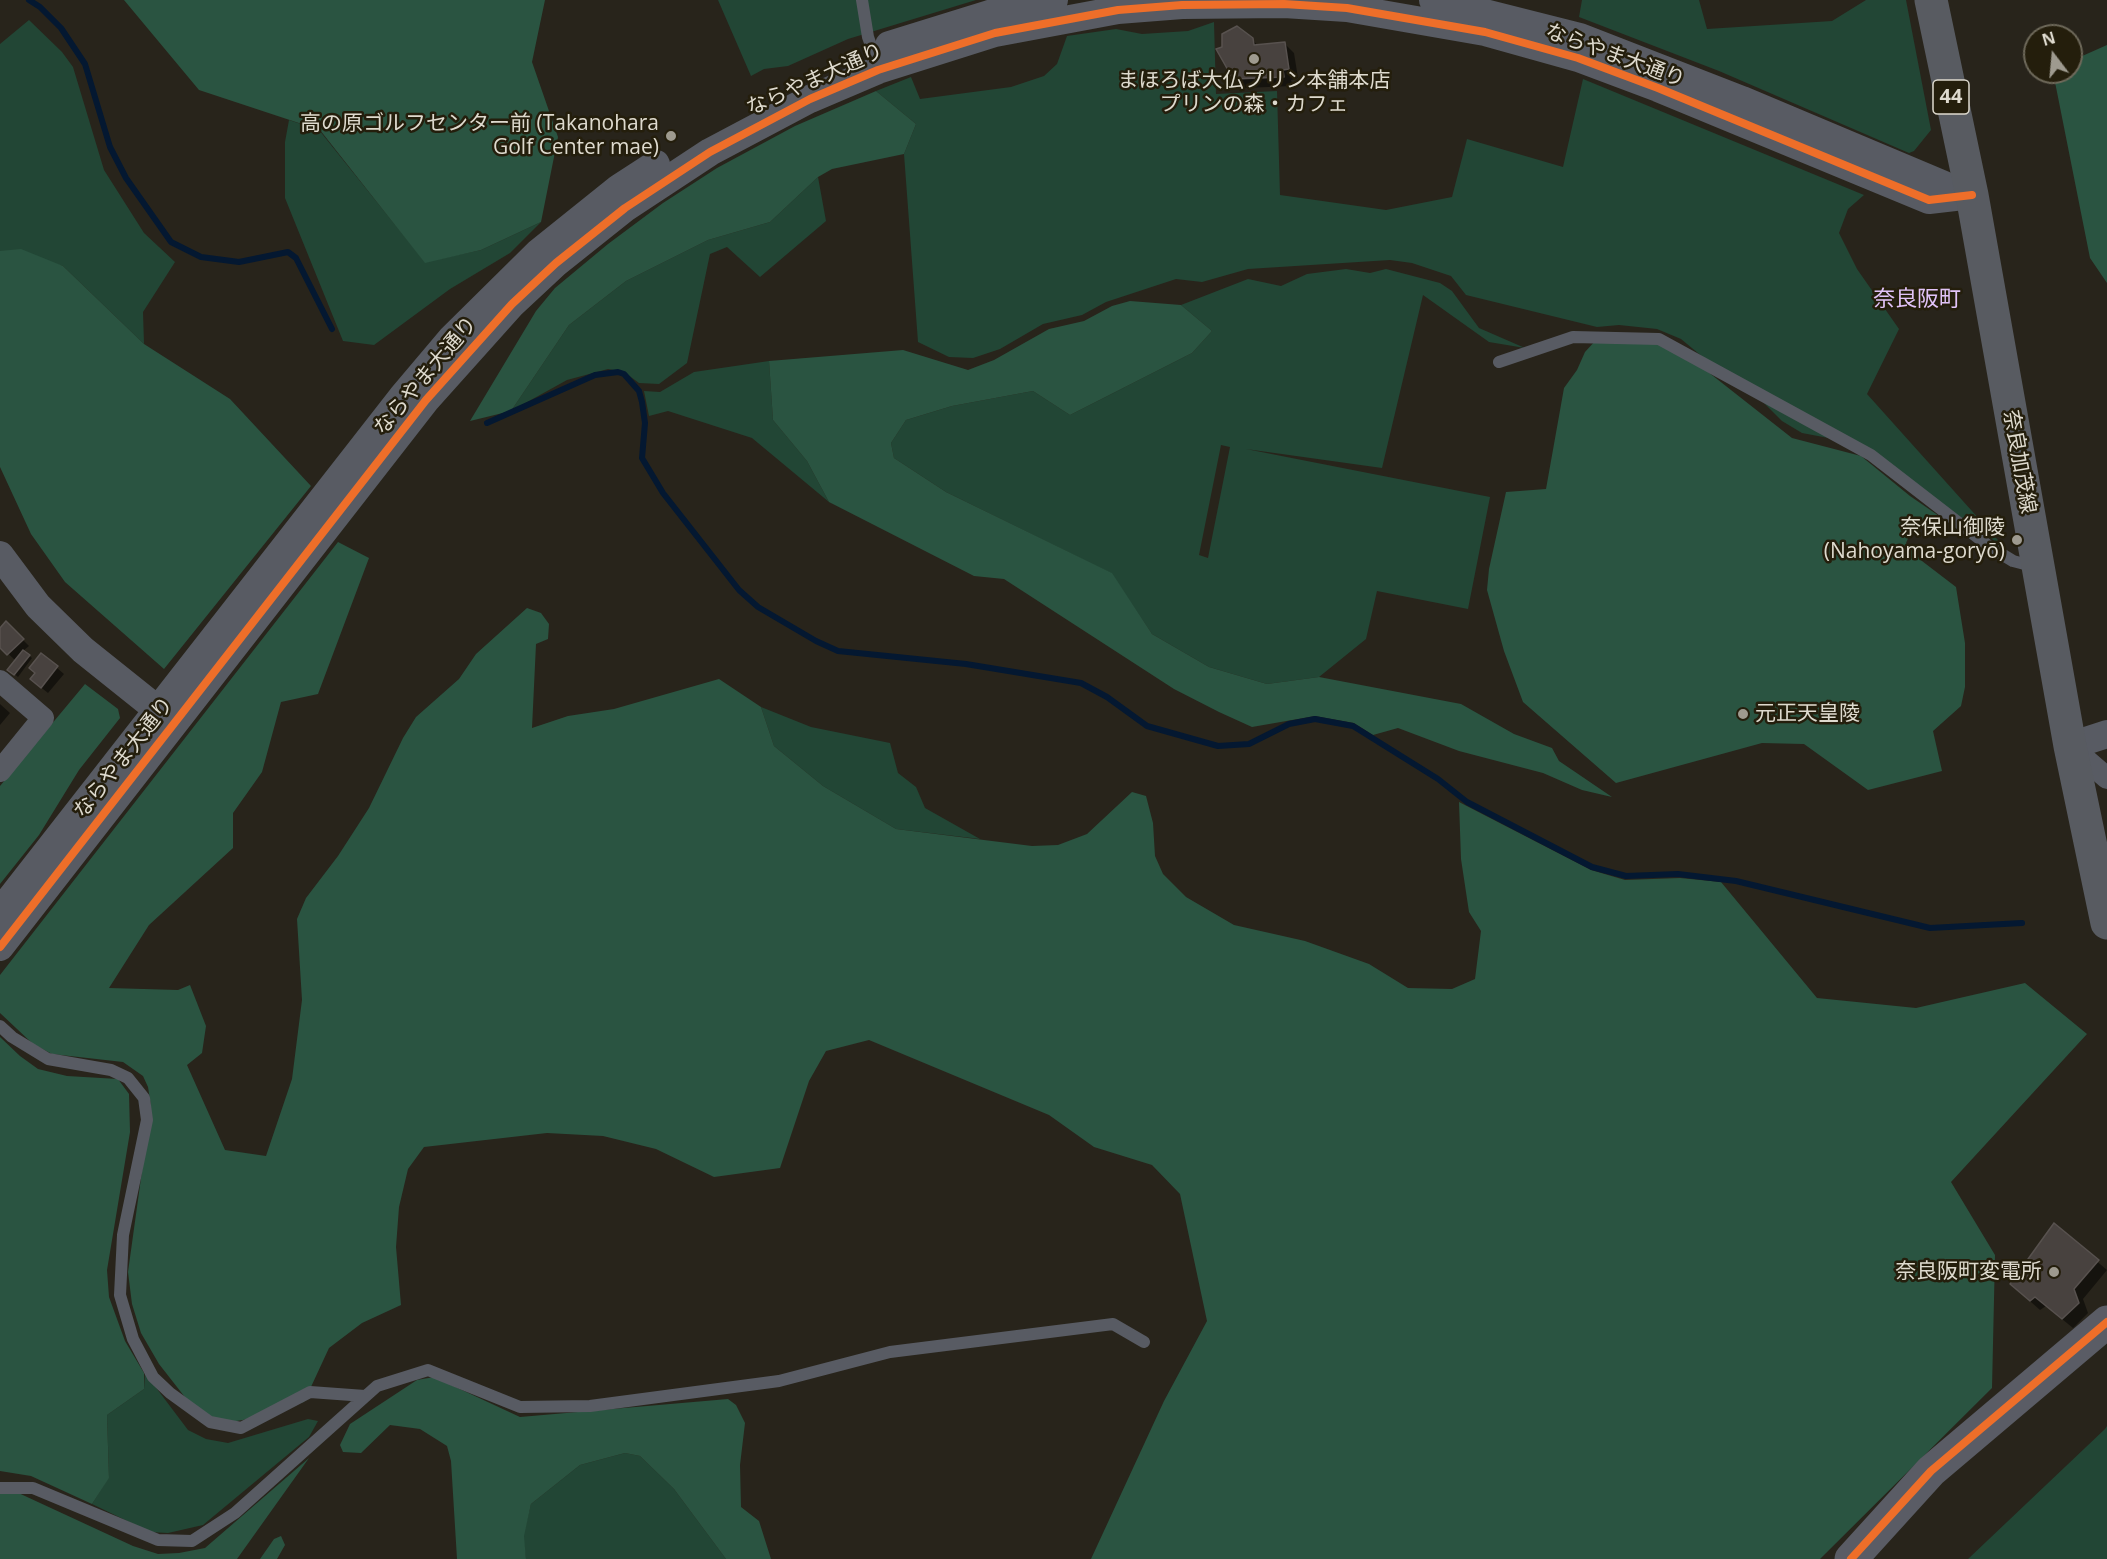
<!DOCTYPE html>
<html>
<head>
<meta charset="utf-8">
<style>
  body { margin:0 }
  #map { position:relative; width:2107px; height:1559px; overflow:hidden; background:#28241b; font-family:"Open Sans",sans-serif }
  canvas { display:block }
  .north { position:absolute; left:2023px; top:24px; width:60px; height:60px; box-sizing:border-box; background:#241e0c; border:2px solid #6e695a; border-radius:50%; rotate:344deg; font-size:16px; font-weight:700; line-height:24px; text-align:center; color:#dedace }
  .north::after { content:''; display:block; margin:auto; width:21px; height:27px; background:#9e9a8f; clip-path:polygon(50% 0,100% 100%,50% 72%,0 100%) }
</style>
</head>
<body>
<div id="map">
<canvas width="2107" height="1559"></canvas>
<div class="north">N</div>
</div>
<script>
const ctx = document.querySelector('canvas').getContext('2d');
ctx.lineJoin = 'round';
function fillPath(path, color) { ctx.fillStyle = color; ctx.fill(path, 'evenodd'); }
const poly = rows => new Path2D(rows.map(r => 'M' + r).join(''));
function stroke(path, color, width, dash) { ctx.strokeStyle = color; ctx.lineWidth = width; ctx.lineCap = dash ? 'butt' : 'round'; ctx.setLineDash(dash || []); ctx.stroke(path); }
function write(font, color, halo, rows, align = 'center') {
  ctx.font = font + ' "Open Sans","Noto Sans JP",sans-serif'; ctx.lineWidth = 5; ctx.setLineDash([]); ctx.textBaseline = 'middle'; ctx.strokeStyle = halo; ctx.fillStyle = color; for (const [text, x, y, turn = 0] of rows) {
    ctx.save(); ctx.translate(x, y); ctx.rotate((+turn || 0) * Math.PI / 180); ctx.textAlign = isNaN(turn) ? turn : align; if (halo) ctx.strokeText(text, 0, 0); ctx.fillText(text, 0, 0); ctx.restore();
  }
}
fillPath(poly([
  [718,0,976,0,848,39,788,66,764,69,751,76],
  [1582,0,1699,0,1707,29,1832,21,1866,0,1906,0,1931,130,1914,151,1909,153,1719,71,1579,17],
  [29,20,62,52,73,67,104,170,144,233,175,262,143,312,144,344,63,266,0,251,0,44],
  [1214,22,1216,94,1277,91,1280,195,1386,210,1452,197,1467,139,1563,167,1583,79,1864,195,1848,209,1839,233,1857,269,1899,329,1867,394,2006,549,1855,443,1802,433,1782,421,1753,392,1733,382,1681,339,1657,329,1619,325,1597,327,1466,295,1451,276,1412,263,1390,260,1248,269,1202,282,1176,279,1106,302,1082,315,1043,324,1000,349,973,358,949,357,918,342,904,154,916,124,876,91,911,77,920,99,1011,87,1044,76,1057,64,1067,36,1116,29,1142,34,1188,31],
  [289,120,319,130,425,262,481,250,541,222,510,253,450,289,374,345,343,341,285,198,285,142],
  [818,177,826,221,760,277,727,247,710,254,687,363,659,384,639,383,624,372,608,369,567,380,511,411,569,325,626,281,708,240,770,222],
  [1346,269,1370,273,1386,269,1440,283,1452,291,1479,328,1525,348,1489,342,1423,295,1382,468,1246,449,1490,497,1468,609,1377,591,1366,639,1319,677,1267,684,1209,667,1152,634,1111,573,946,492,894,458,891,443,906,420,952,406,1033,391,1070,415,1192,353,1212,331,1181,305,1248,279,1281,286,1307,274],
  [1221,445,1230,447,1208,558,1199,555],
  [769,361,773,420,807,461,829,502,752,438,668,411,649,416,644,391,660,392,694,372],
  [761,707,811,727,890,743,898,773,916,787,925,808,980,839,896,829,823,786,774,746],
  [145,1373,188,1430,206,1439,228,1443,308,1419,318,1421,309,1437,203,1525,168,1533,150,1532,92,1504,109,1477,107,1415,144,1389],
  [2107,1426,2107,1559,1968,1559,2105,1429],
  [625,1453,640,1456,674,1489,726,1559,526,1559,523,1536,531,1504,580,1465]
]), '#224635');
fillPath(poly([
  [124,0,545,0,532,62,558,137,541,222,481,250,425,263,320,130,199,90],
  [2107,45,2107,283,2090,258,2053,72,2071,72,2071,61],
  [876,91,916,124,904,154,832,169,818,177,770,222,708,240,626,281,569,325,511,411,470,421,536,311,555,288,608,244,663,203,717,168,795,126],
  [21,249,63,266,144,344,230,399,311,486,164,669,65,582,31,534,0,467,0,251],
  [1130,301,1181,305,1212,331,1192,353,1070,415,1033,391,952,406,906,420,891,443,894,458,946,492,1112,573,1152,634,1209,667,1267,684,1319,677,1461,704,1514,734,1552,748,1559,761,1612,797,1582,790,1543,773,1459,751,1398,728,1373,735,1354,723,1315,716,1252,727,1219,712,1174,689,1004,579,974,576,829,502,807,461,773,420,769,361,903,350,968,370,994,360,1049,329,1084,321,1112,306],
  [1596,340,1659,341,1689,357,1792,438,1861,456,1910,496,1942,518,1913,527,1906,543,1922,561,1956,587,1965,643,1965,687,1961,706,1933,731,1942,771,1868,790,1804,744,1762,743,1616,783,1523,702,1504,651,1487,590,1489,569,1506,492,1546,489,1564,388,1577,370,1585,352],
  [338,542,369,558,318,694,281,702,262,772,233,813,233,848,149,925,109,988,178,990,190,985,206,1026,202,1053,187,1065,225,1150,266,1156,292,1079,302,1000,297,919,306,898,338,856,369,808,403,738,416,717,459,679,476,654,527,608,541,613,549,624,548,639,536,644,532,728,568,716,614,709,719,679,761,707,774,746,823,786,896,829,1032,846,1058,845,1087,834,1132,792,1146,796,1153,823,1155,856,1163,874,1186,897,1234,925,1305,941,1369,964,1408,988,1452,989,1475,979,1481,931,1469,912,1461,859,1459,802,1591,870,1625,880,1680,878,1721,882,1817,998,1916,1008,2025,983,2087,1034,1951,1182,1995,1255,1992,1388,1820,1559,1091,1559,1164,1401,1207,1321,1180,1194,1152,1165,1094,1147,1049,1115,869,1040,826,1051,809,1081,780,1168,714,1177,656,1149,603,1136,547,1133,424,1147,408,1169,399,1207,396,1247,401,1305,362,1323,329,1348,304,1402,243,1420,223,1423,195,1410,159,1364,141,1333,132,1304,128,1272,151,1106,148,1087,143,1076,123,1062,52,1054,33,1044,0,1013,0,975],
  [85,684,118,709,120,718,79,770,39,835,0,884,0,786],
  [0,1037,20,1056,38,1069,67,1076,118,1079,129,1094,130,1132,107,1270,109,1297,125,1341,144,1373,144,1389,107,1415,109,1478,92,1504,31,1476,0,1471],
  [434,1377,520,1417,728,1399,736,1405,745,1423,740,1465,741,1507,759,1521,771,1559,726,1559,674,1489,640,1456,625,1453,580,1465,531,1504,524,1536,526,1559,457,1559,451,1461,447,1446,420,1429,390,1425,361,1453,343,1452,340,1445,350,1424,417,1380],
  [309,1458,237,1559,0,1559,0,1491,12,1490,133,1546,158,1554,179,1553,205,1548],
  [281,1536,285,1545,277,1559,260,1559,274,1539]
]), '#2a5441');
fillPath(poly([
  [1252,39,1258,46,1284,43,1294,53,1298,78,1291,80,1293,86,1244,88,1234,78],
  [6,623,29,646,23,651,32,658,18,677,9,669,16,661,0,646,0,630],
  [42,655,64,674,48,693,38,685,36,673],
  [0,704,10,713,0,725],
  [2054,1225,2107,1270,2083,1299,2088,1313,2073,1328,2046,1306,2040,1310,2022,1294]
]), '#0007');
stroke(poly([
  [29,0,40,7,61,28,85,64,110,147,126,178,171,242,201,257,239,262,288,252,296,258,332,329],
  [487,423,595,375,618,372,624,374,639,391,642,402,645,423,642,458,663,493,739,590,758,607,816,641,838,651,966,664,1081,683,1107,697,1147,726,1218,746,1249,744,1289,724,1315,719,1353,726,1438,779,1467,802,1592,867,1626,876,1678,874,1736,881,1930,928,2022,923]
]), '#041831', 6);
const building = poly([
  [1237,26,1253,38,1254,45,1285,42,1289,69,1283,70,1284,77,1233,79,1216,49,1222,47,1222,34,1237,26],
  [6,621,24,639,7,655,0,648,0,628,6,621],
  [23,650,30,655,14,675,7,670,23,650],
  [41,653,58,666,41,688,30,679,35,673,29,668,41,653],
  [2054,1223,2099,1260,2074,1289,2079,1303,2062,1319,2035,1297,2030,1301,2010,1284,2054,1223]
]);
fillPath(building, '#48423f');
stroke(building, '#58524f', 1.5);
stroke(poly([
  [862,0,868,37,873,51],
  [1499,362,1573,337,1659,339,1871,455,1990,547,2013,561,2036,567],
  [0,1026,12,1037,48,1059,111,1070,128,1078,144,1098,147,1120,123,1235,120,1295,133,1339,153,1377,170,1393,210,1422,241,1428,310,1392,365,1396],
  [0,1488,33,1488,158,1540,192,1541,235,1513,377,1386,428,1370,520,1407,590,1406,779,1381,890,1352,1113,1324,1144,1342]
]), '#585b63', 12);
stroke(poly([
  [0,681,43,718,0,771],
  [2070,746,2107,778]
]), '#585b63', 22);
stroke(poly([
  [1433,0,1580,37,1742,100,1944,185],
  [889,45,989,14,1054,0],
  [0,555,38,606,83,650,173,722],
  [2070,746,2107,734],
  [0,912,402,397,451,339,538,253,619,188,656,164],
  [0,947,426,400,512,304,556,263,625,208,710,152,810,99,878,70,995,33,1118,10,1182,5,1284,4,1347,8,1485,32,1578,58,1658,88,1929,200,1972,195]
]), '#585b63', 28);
stroke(poly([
  [1851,1559,1931,1471,2107,1322]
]), '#5a5c65', 33);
stroke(poly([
  [1931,0,1972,195,2070,746,2107,923]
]), '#585b61', 33);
stroke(poly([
  [0,947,426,400,512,304,556,263,625,208,710,152,810,99,878,70,995,33,1118,10,1182,5,1284,4,1347,8,1485,32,1578,58,1658,88,1929,200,1972,195],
  [1851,1559,1931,1471,2107,1322]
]), '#ee6e29', 8);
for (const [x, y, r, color] of [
  [1254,59,6,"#9e9a8f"],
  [671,136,6,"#9e9a8f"],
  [2017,540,6,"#9e9a8f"],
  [1743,714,6,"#9e9a8f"],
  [2054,1272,6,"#9e9a8f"]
]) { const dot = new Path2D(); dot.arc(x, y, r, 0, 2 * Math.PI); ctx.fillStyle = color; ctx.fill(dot); stroke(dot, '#241e0c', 2); }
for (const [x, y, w] of [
  [1951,97,36]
]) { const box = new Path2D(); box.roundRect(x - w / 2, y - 17, w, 34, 4.5); ctx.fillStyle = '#241e0c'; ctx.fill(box); stroke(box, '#dedace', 1.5); }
write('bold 20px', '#dedace', null, [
  ["44",1951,97]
]);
write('21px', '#dedace', '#241e0c', [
  ["ならやま大通り",1615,56,20],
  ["ならやま大通り",815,80,-24],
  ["ならやま大通り",426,376,-50],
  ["奈良加茂線",2019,462,80],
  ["ならやま大通り",124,758,-52]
]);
write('21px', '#dedace', '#241e0c', [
  ["まほろば大仏プリン本舗本店",1254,81,"center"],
  ["プリンの森・カフェ",1254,105,"center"],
  ["高の原ゴルフセンター前 (Takanohara",659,124],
  ["Golf Center mae)",659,148],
  ["奈保山御陵",2005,528],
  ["(Nahoyama-goryō)",2005,552],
  ["元正天皇陵",1755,714,"left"],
  ["奈良阪町変電所",2042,1272]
], 'right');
write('22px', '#e1c3f8', '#241e0c', [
  ["奈良阪町",1917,300]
]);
</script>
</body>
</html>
